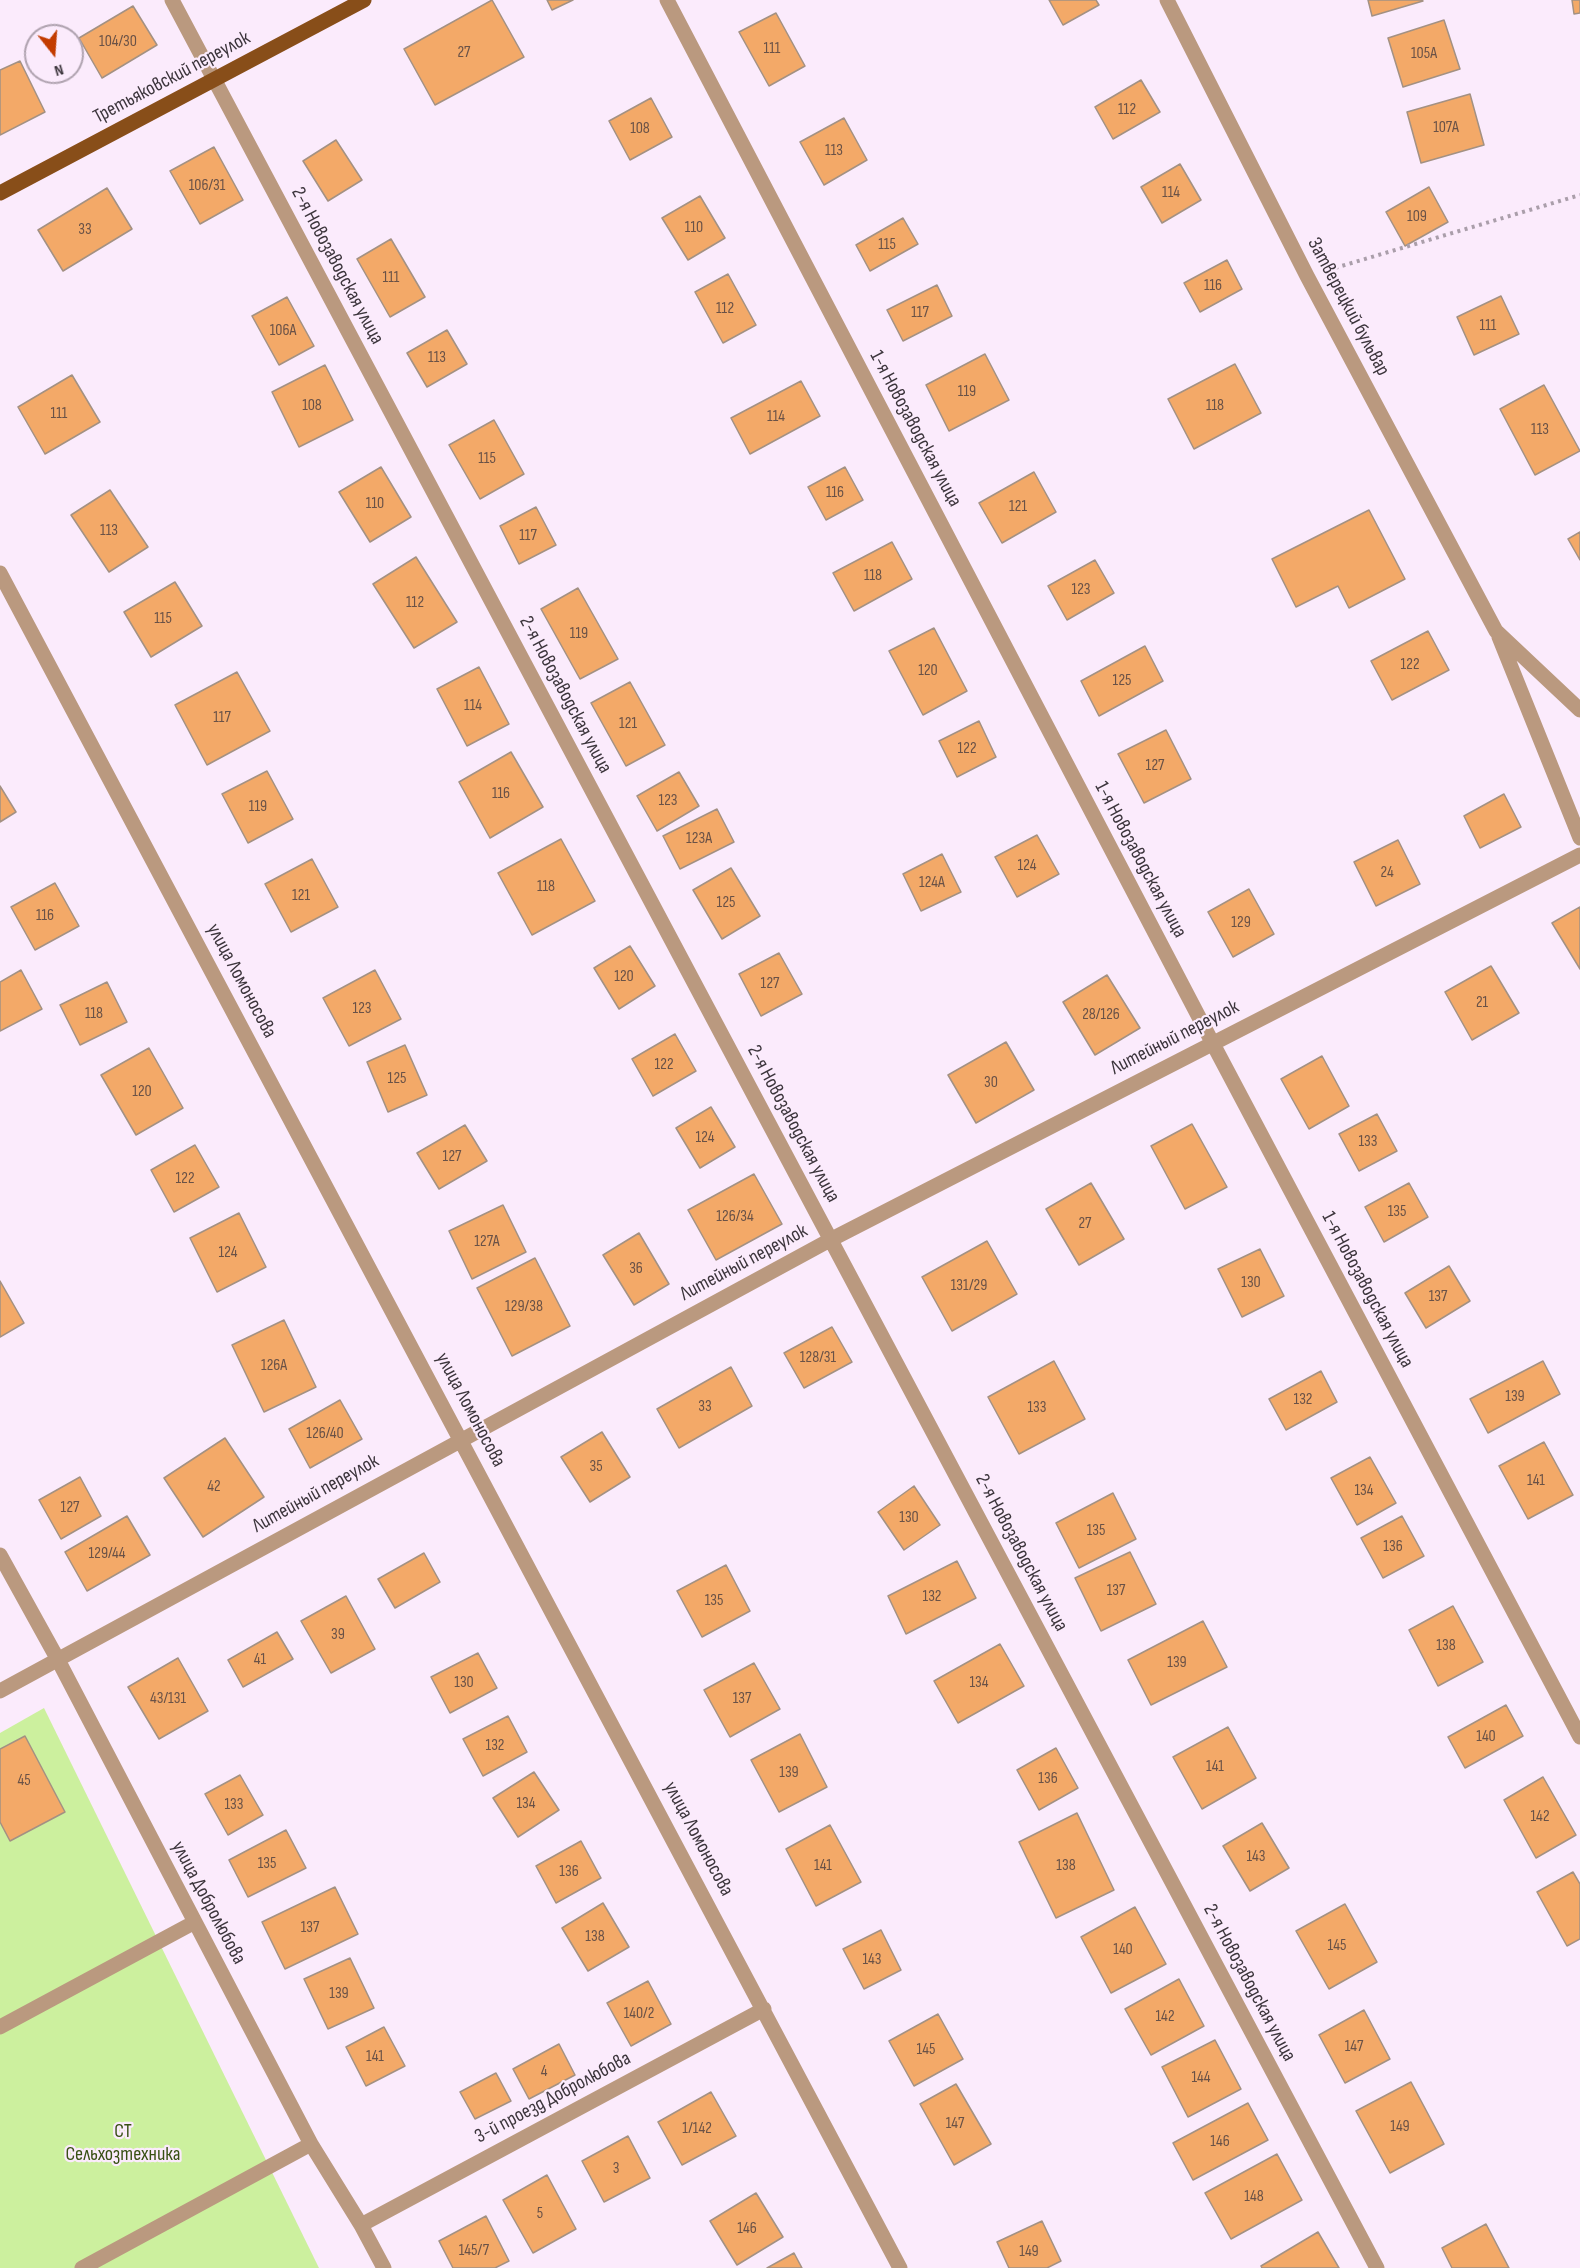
<!DOCTYPE html>
<html>
<head>
<meta charset="utf-8">
<style>
  body { margin:0 }
  #map { position:relative; width:1580px; height:2268px; overflow:hidden; background:#fbebfc; font-family:"Sofia Sans Condensed",sans-serif }
  canvas { display:block }
  .north { position:absolute; left:24px; top:24px; width:60px; height:60px; box-sizing:border-box; background:#fbebfc; border:2px solid #afa2af; border-radius:50%; rotate:163deg; font-size:16px; font-weight:700; line-height:24px; text-align:center; color:#3c353c }
  .north::after { content:''; display:block; margin:auto; width:21px; height:27px; background:#c33c00; clip-path:polygon(50% 0,100% 100%,50% 72%,0 100%) }
</style>
</head>
<body>
<div id="map">
<canvas width="1580" height="2268"></canvas>
<div class="north">N</div>
</div>
<script>
const ctx = document.querySelector('canvas').getContext('2d');
ctx.lineJoin = 'round';
function fillPath(path, color) { ctx.fillStyle = color; ctx.fill(path, 'evenodd'); }
const poly = rows => new Path2D(rows.map(r => 'M' + r).join(''));
function stroke(path, color, width, dash) { ctx.strokeStyle = color; ctx.lineWidth = width; ctx.lineCap = dash ? 'butt' : 'round'; ctx.setLineDash(dash || []); ctx.stroke(path); }
function write(font, color, halo, rows, align = 'center') {
  ctx.font = font + ' "Sofia Sans Condensed",sans-serif'; ctx.lineWidth = 4.5; ctx.setLineDash([]); ctx.textBaseline = 'middle'; ctx.strokeStyle = halo; ctx.fillStyle = color; for (const [text, x, y, turn = 0] of rows) {
    ctx.save(); ctx.translate(x, y); ctx.rotate((+turn || 0) * Math.PI / 180); ctx.textAlign = isNaN(turn) ? turn : align; if (halo) ctx.strokeText(text, 0, 0); ctx.fillText(text, 0, 0); ctx.restore();
  }
}
fillPath(poly([
  [44,1708,319,2268,0,2268,0,1733]
]), '#ccf09e');
const building = poly([
  [492,0,524,57,435,105,404,49,492,0],
  [547,0,573,0,552,10,547,0],
  [1049,0,1096,0,1099,5,1063,25,1049,0],
  [1368,0,1422,0,1423,1,1372,16,1368,0],
  [1572,0,1580,0,1580,13,1574,14,1572,0],
  [133,6,157,45,102,78,79,38,133,6],
  [776,13,805,66,769,86,739,32,776,13],
  [1444,20,1460,69,1403,87,1388,38,1444,20],
  [20,61,45,112,0,135,0,70,20,61],
  [1141,80,1160,112,1113,139,1095,107,1141,80],
  [1470,94,1484,145,1421,163,1407,112,1470,94],
  [651,98,672,137,630,160,609,121,651,98],
  [844,118,867,160,824,185,800,142,844,118],
  [336,140,362,180,328,201,303,161,336,140],
  [214,147,243,200,200,224,170,171,214,147],
  [1180,164,1201,200,1162,223,1141,187,1180,164],
  [1429,187,1448,222,1405,246,1386,212,1429,187],
  [107,188,132,229,63,271,38,230,107,188],
  [700,196,725,238,688,260,662,218,700,196],
  [903,218,918,244,870,271,856,245,903,218],
  [391,239,425,297,390,317,357,259,391,239],
  [1227,260,1242,289,1200,312,1184,283,1227,260],
  [728,274,756,325,723,343,695,292,728,274],
  [937,285,952,316,903,341,887,310,937,285],
  [1501,296,1519,334,1474,355,1457,317,1501,296],
  [287,297,314,346,279,365,252,316,287,297],
  [447,330,467,364,427,387,407,353,447,330],
  [985,354,1009,400,949,431,926,385,985,354],
  [1235,364,1261,413,1194,449,1168,399,1235,364],
  [325,365,353,420,299,447,272,392,325,365],
  [72,375,100,422,45,454,18,407,72,375],
  [801,381,820,416,750,454,731,418,801,381],
  [1544,385,1580,451,1535,475,1500,409,1544,385],
  [494,420,524,474,480,499,449,445,494,420],
  [381,467,411,517,370,542,339,492,381,467],
  [845,467,863,500,826,520,808,487,845,467],
  [1034,472,1056,512,1002,543,979,503,1034,472],
  [110,490,148,547,109,572,71,515,110,490],
  [536,507,556,545,519,564,500,526,536,507],
  [1369,510,1405,579,1349,608,1338,586,1296,607,1272,559,1369,510],
  [1580,532,1580,560,1568,539,1580,532],
  [892,542,912,579,854,611,833,573,892,542],
  [416,557,457,622,414,648,373,584,416,557],
  [1095,560,1114,593,1067,620,1048,586,1095,560],
  [175,582,202,626,151,657,124,612,175,582],
  [578,588,618,659,580,679,541,609,578,588],
  [934,628,967,691,923,715,889,651,934,628],
  [1428,631,1449,670,1392,700,1371,661,1428,631],
  [1145,646,1163,681,1099,716,1081,681,1145,646],
  [479,667,509,724,467,746,437,689,479,667],
  [237,672,270,731,207,765,175,705,237,672],
  [630,682,665,745,626,766,591,703,630,682],
  [979,721,996,757,957,777,939,741,979,721],
  [1166,730,1191,779,1144,803,1118,754,1166,730],
  [511,752,543,807,490,838,459,782,511,752],
  [267,771,293,819,248,843,222,794,267,771],
  [679,772,699,806,657,831,637,796,679,772],
  [0,786,16,812,0,822,0,786],
  [1504,794,1521,827,1480,848,1464,816,1504,794],
  [717,809,734,842,680,869,663,836,717,809],
  [1037,835,1059,874,1017,897,995,857,1037,835],
  [561,839,595,901,532,935,498,873,561,839],
  [1398,840,1420,884,1376,906,1354,862,1398,840],
  [942,854,961,892,921,911,903,874,942,854],
  [312,859,338,907,291,932,265,884,312,859],
  [731,868,760,916,722,939,693,890,731,868],
  [55,883,79,926,35,950,11,907,55,883],
  [1249,889,1274,934,1233,957,1208,912,1249,889],
  [1580,907,1580,969,1552,923,1580,907],
  [630,946,655,986,619,1009,594,968,630,946],
  [779,953,802,994,761,1016,739,974,779,953],
  [1491,966,1519,1013,1472,1040,1445,992,1491,966],
  [21,970,42,1009,0,1031,0,982,21,970],
  [375,970,401,1019,349,1046,323,998,375,970],
  [1107,975,1140,1028,1095,1055,1063,1002,1107,975],
  [107,982,127,1022,80,1045,60,1005,107,982],
  [675,1034,696,1071,653,1096,632,1059,675,1034],
  [1006,1042,1034,1090,976,1123,948,1075,1006,1042],
  [405,1045,427,1095,388,1112,367,1062,405,1045],
  [149,1048,183,1108,136,1135,101,1075,149,1048],
  [1322,1056,1349,1106,1309,1129,1281,1079,1322,1056],
  [711,1107,735,1147,700,1168,676,1128,711,1107],
  [1377,1114,1397,1151,1359,1171,1339,1134,1377,1114],
  [1192,1124,1227,1187,1185,1209,1151,1146,1192,1124],
  [465,1125,487,1161,439,1189,417,1153,465,1125],
  [195,1145,219,1187,174,1212,151,1170,195,1145],
  [754,1174,782,1224,716,1260,688,1210,754,1174],
  [1091,1183,1124,1239,1079,1265,1046,1209,1091,1183],
  [1409,1183,1428,1217,1384,1242,1365,1207,1409,1183],
  [503,1205,526,1252,472,1279,449,1231,503,1205],
  [239,1213,266,1267,217,1292,190,1238,239,1213],
  [639,1233,669,1284,634,1305,603,1255,639,1233],
  [987,1241,1017,1294,952,1331,922,1277,987,1241],
  [1260,1249,1284,1296,1242,1317,1218,1269,1260,1249],
  [535,1258,570,1326,512,1356,477,1288,535,1258],
  [1449,1266,1470,1301,1426,1328,1405,1293,1449,1266],
  [0,1281,24,1323,0,1337,0,1281],
  [284,1320,316,1387,264,1412,232,1345,284,1320],
  [832,1327,852,1362,804,1388,784,1353,832,1327],
  [1054,1361,1085,1419,1019,1454,988,1397,1054,1361],
  [1543,1361,1560,1394,1488,1433,1470,1399,1543,1361],
  [731,1367,752,1406,679,1448,657,1409,731,1367],
  [1321,1371,1337,1402,1286,1430,1269,1399,1321,1371],
  [340,1400,362,1439,310,1468,289,1429,340,1400],
  [602,1432,630,1477,590,1502,561,1457,602,1432],
  [225,1438,264,1497,203,1537,164,1478,225,1438],
  [1544,1442,1573,1495,1528,1519,1499,1466,1544,1442],
  [1370,1457,1396,1503,1357,1525,1331,1478,1370,1457],
  [80,1477,101,1516,61,1539,39,1500,80,1477],
  [914,1486,940,1525,904,1550,878,1512,914,1486],
  [1113,1493,1136,1539,1079,1568,1056,1523,1113,1493],
  [127,1516,150,1555,87,1591,65,1552,127,1516],
  [1402,1516,1424,1556,1383,1578,1361,1538,1402,1516],
  [1130,1552,1156,1604,1101,1631,1075,1578,1130,1552],
  [424,1553,440,1582,395,1608,378,1579,424,1553],
  [957,1561,976,1598,906,1634,888,1596,957,1561],
  [726,1565,750,1611,702,1637,677,1591,726,1565],
  [346,1596,375,1649,331,1673,301,1621,346,1596],
  [1453,1606,1483,1662,1438,1686,1409,1630,1453,1606],
  [1203,1621,1227,1667,1151,1705,1128,1660,1203,1621],
  [277,1632,293,1659,243,1687,228,1660,277,1632],
  [1000,1644,1024,1686,958,1723,934,1681,1000,1644],
  [478,1653,497,1688,450,1713,431,1677,478,1653],
  [178,1658,208,1711,159,1739,128,1687,178,1658],
  [754,1663,780,1709,730,1737,704,1690,754,1663],
  [1506,1705,1523,1736,1465,1768,1448,1737,1506,1705],
  [508,1716,527,1752,483,1776,463,1739,508,1716],
  [1228,1727,1256,1778,1202,1809,1173,1757,1228,1727],
  [800,1734,827,1787,779,1812,751,1760,800,1734],
  [25,1736,65,1812,10,1841,0,1822,0,1749,25,1736],
  [1056,1748,1078,1788,1039,1810,1017,1770,1056,1748],
  [534,1772,559,1810,518,1837,493,1798,534,1772],
  [240,1775,263,1815,228,1835,205,1794,240,1775],
  [1543,1777,1576,1835,1536,1858,1504,1800,1543,1777],
  [1077,1813,1114,1890,1056,1918,1019,1842,1077,1813],
  [1262,1823,1289,1868,1250,1891,1223,1846,1262,1823],
  [830,1825,861,1882,816,1906,786,1849,830,1825],
  [286,1830,306,1868,248,1897,229,1860,286,1830],
  [581,1841,601,1878,556,1903,536,1866,581,1841],
  [1573,1872,1580,1884,1580,1939,1567,1946,1537,1892,1573,1872],
  [335,1887,358,1934,285,1969,262,1922,335,1887],
  [603,1903,629,1947,588,1971,562,1928,603,1903],
  [1345,1904,1377,1962,1329,1989,1296,1931,1345,1904],
  [1135,1907,1166,1964,1111,1993,1081,1937,1135,1907],
  [881,1930,901,1970,864,1989,843,1949,881,1930],
  [350,1958,374,2008,328,2029,304,1979,350,1958],
  [1179,1979,1204,2026,1151,2055,1125,2009,1179,1979],
  [648,1981,671,2024,631,2046,607,2003,648,1981],
  [1364,2010,1390,2059,1345,2083,1319,2035,1364,2010],
  [938,2014,963,2059,914,2086,889,2041,938,2014],
  [384,2027,405,2066,366,2086,346,2047,384,2027],
  [1215,2040,1241,2089,1188,2117,1162,2067,1215,2040],
  [559,2044,575,2075,529,2099,513,2069,559,2044],
  [496,2073,511,2101,475,2119,460,2092,496,2073],
  [1411,2082,1444,2144,1390,2173,1356,2111,1411,2082],
  [956,2084,991,2144,954,2165,920,2104,956,2084],
  [711,2092,736,2136,682,2165,658,2122,711,2092],
  [1248,2103,1268,2140,1193,2180,1173,2143,1248,2103],
  [628,2136,650,2178,604,2202,582,2161,628,2136],
  [1277,2154,1302,2200,1231,2239,1205,2193,1277,2154],
  [547,2175,576,2229,533,2253,503,2200,547,2175],
  [756,2193,783,2237,737,2265,710,2221,756,2193],
  [486,2216,509,2261,495,2268,453,2268,439,2241,486,2216],
  [1042,2221,1061,2261,1047,2268,1009,2268,997,2242,1042,2221],
  [1486,2224,1509,2268,1452,2268,1442,2248,1486,2224],
  [1318,2232,1339,2268,1262,2268,1261,2266,1318,2232],
  [794,2253,802,2268,767,2268,794,2253]
]);
fillPath(building, '#f3a968');
stroke(building, '#a39183', 1.5);
stroke(poly([
  [1328,270,1580,195]
]), '#aa9eaa', 4, [3, 4.5]);
stroke(poly([
  [172,0,1377,2268],
  [667,0,1212,1042,1580,1737],
  [1167,0,1307,276,1496,631,1580,710],
  [0,573,900,2268],
  [1499,637,1580,838],
  [0,1555,57,1658,311,2144,361,2225,384,2268],
  [0,1691,830,1240,1580,855],
  [0,2027,195,1922],
  [361,2225,764,2009],
  [82,2268,311,2144]
]), '#ba997f', 15);
stroke(poly([
  [0,193,364,0]
]), '#884e19', 15);
write('16px', '#6a5247', null, [
  ["104/30",118,42],
  ["111",772,49],
  ["27",464,53],
  ["105А",1424,54],
  ["112",1127,110],
  ["107А",1446,128],
  ["108",640,129],
  ["113",834,151],
  ["106/31",207,186],
  ["114",1171,193],
  ["109",1417,217],
  ["110",694,228],
  ["33",85,230],
  ["115",887,245],
  ["111",391,278],
  ["116",1213,286],
  ["112",725,309],
  ["117",920,313],
  ["111",1488,326],
  ["106А",283,331],
  ["113",437,358],
  ["119",967,392],
  ["108",312,406],
  ["118",1215,406],
  ["111",59,414],
  ["114",776,417],
  ["113",1540,430],
  ["115",487,459],
  ["116",835,493],
  ["110",375,504],
  ["121",1018,507],
  ["113",109,531],
  ["117",528,536],
  ["118",873,576],
  ["123",1081,590],
  ["112",415,603],
  ["115",163,619],
  ["119",579,634],
  ["122",1410,665],
  ["120",928,671],
  ["125",1122,681],
  ["114",473,706],
  ["117",222,718],
  ["121",628,724],
  ["122",967,749],
  ["127",1155,766],
  ["116",501,794],
  ["123",668,801],
  ["119",258,807],
  ["123А",699,839],
  ["124",1027,866],
  ["24",1387,873],
  ["124А",932,883],
  ["118",546,887],
  ["121",301,896],
  ["125",726,903],
  ["116",45,916],
  ["129",1241,923],
  ["120",624,977],
  ["127",770,984],
  ["21",1482,1003],
  ["123",362,1009],
  ["118",94,1014],
  ["28/126",1101,1015],
  ["122",664,1065],
  ["125",397,1079],
  ["30",991,1083],
  ["120",142,1092],
  ["124",705,1138],
  ["133",1368,1142],
  ["127",452,1157],
  ["122",185,1179],
  ["135",1397,1212],
  ["126/34",735,1217],
  ["27",1085,1224],
  ["127А",487,1242],
  ["124",228,1253],
  ["36",636,1269],
  ["130",1251,1283],
  ["131/29",969,1286],
  ["137",1438,1297],
  ["129/38",524,1307],
  ["128/31",818,1358],
  ["126А",274,1366],
  ["139",1515,1397],
  ["132",1303,1400],
  ["33",705,1407],
  ["133",1037,1408],
  ["126/40",325,1434],
  ["35",596,1467],
  ["141",1536,1481],
  ["42",214,1487],
  ["134",1364,1491],
  ["127",70,1508],
  ["130",909,1518],
  ["135",1096,1531],
  ["136",1393,1547],
  ["129/44",107,1554],
  ["137",1116,1591],
  ["132",932,1597],
  ["135",714,1601],
  ["39",338,1635],
  ["138",1446,1646],
  ["41",260,1660],
  ["139",1177,1663],
  ["130",464,1683],
  ["134",979,1683],
  ["43/131",168,1699],
  ["137",742,1699],
  ["140",1486,1737],
  ["132",495,1746],
  ["141",1215,1767],
  ["139",789,1773],
  ["136",1048,1779],
  ["45",24,1781],
  ["134",526,1804],
  ["133",234,1805],
  ["142",1540,1817],
  ["143",1256,1857],
  ["135",267,1864],
  ["141",823,1866],
  ["138",1066,1866],
  ["136",569,1872],
  ["137",310,1928],
  ["138",595,1937],
  ["145",1337,1946],
  ["140",1123,1950],
  ["143",872,1960],
  ["139",339,1994],
  ["140/2",639,2014],
  ["142",1165,2017],
  ["147",1354,2047],
  ["145",926,2050],
  ["141",375,2057],
  ["4",544,2072],
  ["144",1201,2078],
  ["147",955,2124],
  ["149",1400,2127],
  ["1/142",697,2129],
  ["146",1220,2142],
  ["3",616,2169],
  ["148",1254,2197],
  ["5",540,2214],
  ["146",747,2229],
  ["145/7",474,2251],
  ["149",1029,2252]
]);
write('20px', '#3c353c', '#fbebfc', [
  ["Третьяковский переулок",172,78,-28],
  ["2-я Новозаводская улица",337,266,62],
  ["Затверецкий бульвар",1348,307,62],
  ["1-я Новозаводская улица",915,429,62],
  ["2-я Новозаводская улица",565,695,62],
  ["1-я Новозаводская улица",1140,860,62],
  ["улица Ломоносова",241,981,62],
  ["Литейный переулок",1175,1038,-27],
  ["2-я Новозаводская улица",793,1124,62],
  ["Литейный переулок",744,1263,-28],
  ["1-я Новозаводская улица",1367,1290,62],
  ["улица Ломоносова",470,1410,62],
  ["Литейный переулок",316,1494,-29],
  ["2-я Новозаводская улица",1021,1553,62],
  ["улица Ломоносова",698,1839,62],
  ["улица Добролюбова",208,1903,62],
  ["2-я Новозаводская улица",1249,1983,62],
  ["3-й проезд Добролюбова",553,2098,-28]
]);
write('20px', '#395014', '#fbebfc', [
  ["СТ",123,2132],
  ["Сельхозтехника",123,2155]
]);
</script>
</body>
</html>
